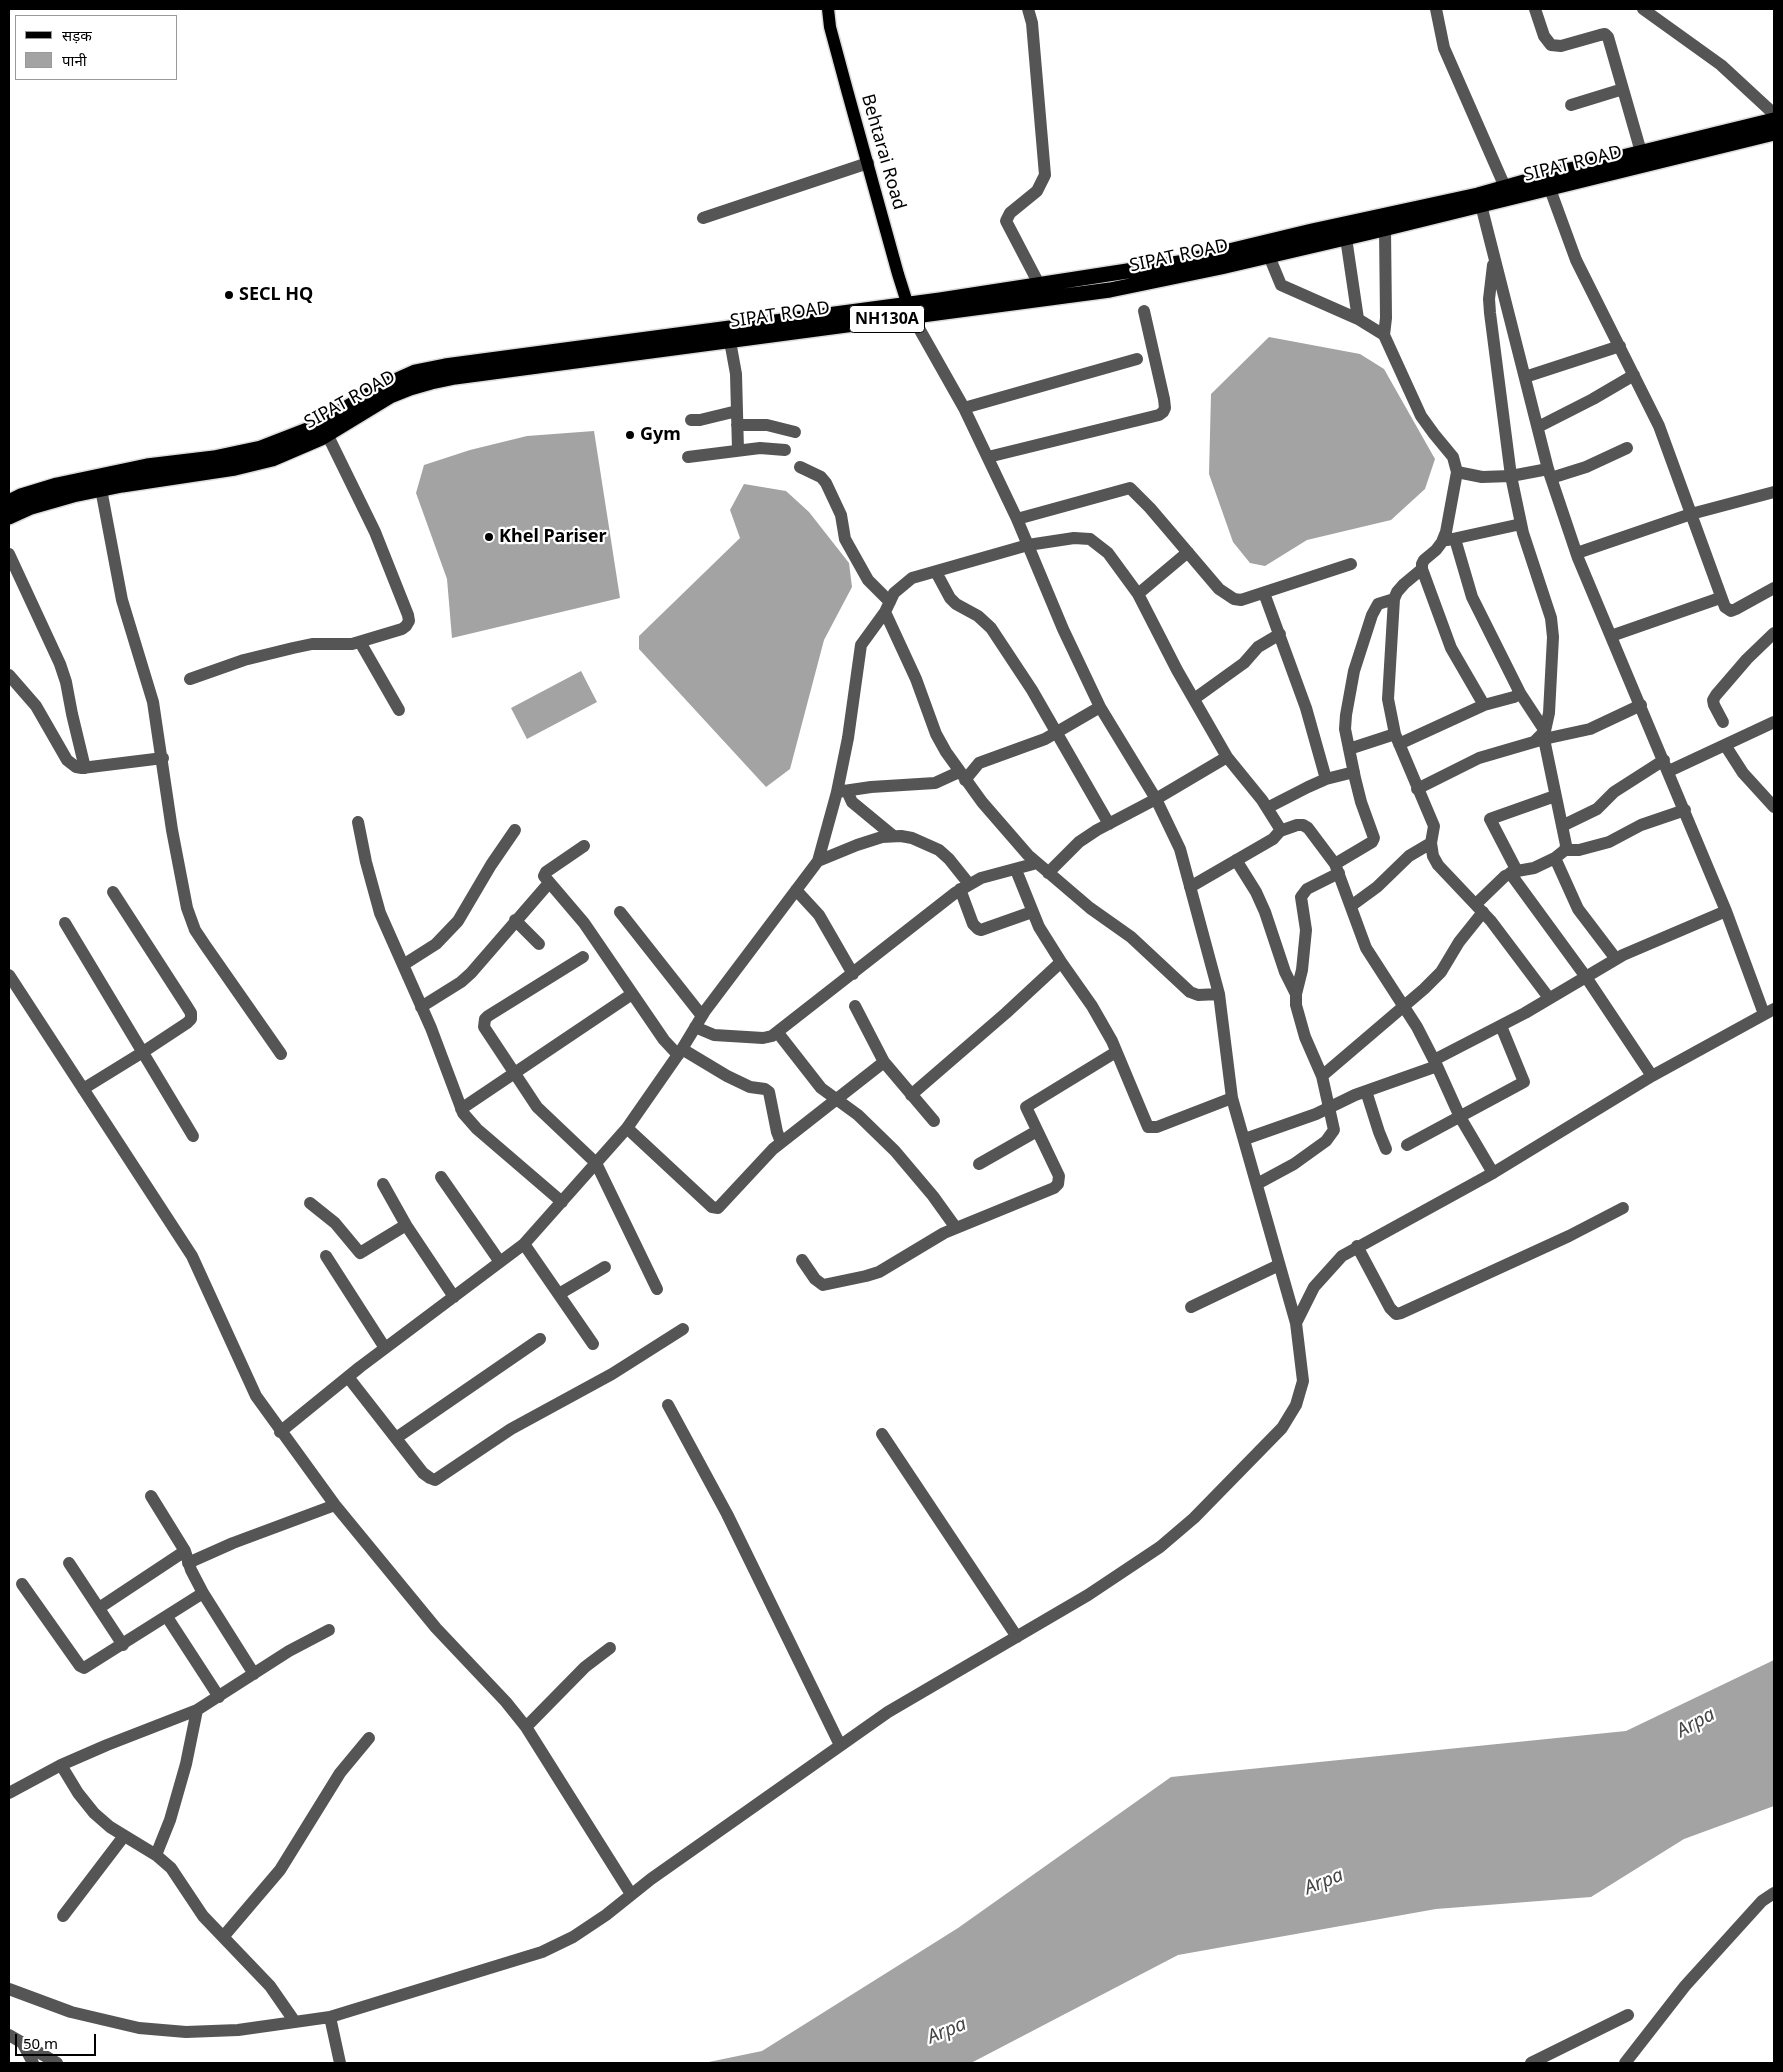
<!DOCTYPE html>
<html>
<head>
<meta charset="utf-8">
<style>
  body { margin:0 }
  #map { position:relative; width:1783px; height:2072px; overflow:hidden; background:#fff; font-family:"Noto Sans","Noto Sans Devanagari",sans-serif }
  canvas { display:block }
  .frame { position:absolute; inset:0; border:10px solid #000; pointer-events:none }
  .legend { position:absolute; left:15px; top:15px; width:162px; height:65px; box-sizing:border-box; background:#fff; border:1px solid #999; margin:0; padding:6px 9px; list-style:none; font-size:15px; color:#000 }
  .legend li { display:flex; align-items:center; gap:10px; height:25px }
  .legend b { width:25px; border:1px solid #999 }
  .scale { position:absolute; left:15px; top:2034px; width:81px; height:22px; box-sizing:border-box; border:2px solid #000; border-top:0; padding-left:6px; font-size:15px; line-height:18px; white-space:nowrap; color:#000; -webkit-text-stroke:4px #fff; paint-order:stroke }
</style>
</head>
<body>
<div id="map">
<canvas width="1783" height="2072"></canvas>
<div class="frame"></div>
<ul class="legend">
<li><b style="height:6px;background:#000"></b>सड़क</li>
<li><b style="height:14px;background:#a3a3a3"></b>पानी</li>
</ul>
<div class="scale">50 m</div>
</div>
<script>
const ctx = document.querySelector('canvas').getContext('2d');
ctx.lineJoin = 'round';
function fillPath(path, color) { ctx.fillStyle = color; ctx.fill(path, 'evenodd'); }
const poly = rows => new Path2D(rows.map(r => 'M' + r).join(''));
function stroke(path, color, width, dash) { ctx.strokeStyle = color; ctx.lineWidth = width; ctx.lineCap = dash ? 'butt' : 'round'; ctx.setLineDash(dash || []); ctx.stroke(path); }
function write(font, color, halo, rows, align = 'center') {
  ctx.font = font + ' "Noto Sans",sans-serif'; ctx.lineWidth = 4.5; ctx.setLineDash([]); ctx.textBaseline = 'middle'; ctx.strokeStyle = halo; ctx.fillStyle = color; for (const [text, x, y, turn = 0] of rows) {
    ctx.save(); ctx.translate(x, y); ctx.rotate((+turn || 0) * Math.PI / 180); ctx.textAlign = isNaN(turn) ? turn : align; if (halo) ctx.strokeText(text, 0, 0); ctx.fillText(text, 0, 0); ctx.restore();
  }
}
fillPath(poly([
  [1269,337,1360,354,1384,369,1435,459,1425,489,1391,520,1307,540,1265,566,1250,563,1233,542,1209,474,1211,394],
  [594,431,620,598,452,638,447,579,416,493,424,465,470,450,527,436],
  [744,484,786,491,809,512,849,563,852,587,824,640,790,769,766,787,639,649,639,636,740,538,730,510],
  [581,671,597,702,527,739,511,708],
  [1774,1660,1774,1806,1684,1839,1591,1897,1436,1909,1178,1955,971,2063,704,2063,762,2051,958,1928,1171,1777,1626,1731]
]), '#a3a3a3');
const major = poly([
  [828,9,830,27,847,90,898,274,910,312]
]);
const highway = poly([
  [9,502,21,496,57,485,147,466,214,458,261,448,310,429,386,385,415,372,445,366,940,300,1179,263,1312,231,1478,195,1549,175,1774,120],
  [9,517,31,507,73,495,122,485,235,468,272,459,321,438,390,396,410,388,431,382,455,377,1110,290,1221,267,1371,232,1774,133]
]);
stroke(major, '#dbdbdb', 15);
stroke(highway, '#dbdbdb', 18);
stroke(poly([
  [1028,9,1032,23,1045,175,1037,191,1010,213,1006,221,1040,286],
  [1436,9,1444,48,1505,187],
  [1535,9,1544,36,1551,45,1561,46,1600,35,1605,34,1608,37,1641,152],
  [1643,9,1721,65,1774,114],
  [1571,105,1623,89],
  [1550,189,1576,260,1659,426,1725,607,1731,611,1736,609,1774,588],
  [1479,197,1548,469,1578,558,1726,911,1764,1014],
  [703,218,868,163],
  [1346,238,1358,319],
  [1269,256,1281,285,1358,319,1384,335,1421,416,1434,434,1453,457,1457,472,1446,532,1442,542,1436,550,1424,560,1422,564,1422,569,1451,648,1484,705],
  [1493,265,1489,299,1490,313,1511,476,1523,533,1551,618,1553,637,1549,713,1545,731,1535,741],
  [1384,335,1386,318,1385,229],
  [730,341,736,374,738,450],
  [1525,377,1620,346],
  [964,408,1137,359],
  [691,420,700,420,737,411],
  [737,425,767,425,795,432],
  [1538,427,1593,399,1634,375],
  [688,457,760,448,785,450],
  [988,457,1159,415,1163,412,1165,408,1164,399,1144,311],
  [800,467,821,477,826,483,841,515,845,539,868,580,890,602],
  [1457,472,1482,477,1511,476,1548,469],
  [1551,478,1586,467,1627,448],
  [101,489,122,600,153,702,172,830,187,908,195,930,205,945,281,1054],
  [1017,519,1130,488,1150,508,1219,589,1234,599,1241,600,1351,564],
  [1448,540,1521,524],
  [1577,553,1691,514,1774,492],
  [9,554,60,664,66,682,72,714,85,768],
  [1422,569,1404,584,1397,592,1394,599,1388,699,1395,734,1434,826,1431,843,1433,856,1438,865,1491,921,1549,998],
  [936,572,950,598,956,604,978,616,991,628,1032,690,1109,824],
  [1264,593,1306,708,1326,779],
  [1138,594,1188,552],
  [885,612,916,679,936,734,946,752,982,802,1028,855,1090,908,1131,937,1190,992,1198,995,1219,994],
  [1611,636,1720,598],
  [360,642,399,710],
  [9,675,36,706,67,760,76,767,82,768,163,758],
  [190,679,244,660,293,648,312,644,352,644,402,629,406,626,409,621,408,615,375,532,327,434],
  [1194,699,1244,663,1258,647,1280,634],
  [1723,722,1714,705,1713,700,1716,695,1747,659,1774,633],
  [1399,744,1484,705,1514,697,1520,693,1472,597,1455,539],
  [1725,745,1743,773,1774,807],
  [1349,749,1395,734],
  [1669,771,1774,722],
  [965,780,979,763,1045,739,1100,707],
  [1417,789,1479,758,1544,739,1590,729,1641,705],
  [847,791,852,802,892,835],
  [837,792,871,787,935,783,959,772],
  [1267,808,1308,787,1326,779,1354,772],
  [358,822,366,862,380,913,431,1028,463,1113,477,1129,562,1202],
  [1562,826,1597,809,1614,792,1664,760],
  [1280,831,1297,825,1303,825,1308,828,1335,864,1366,948,1417,1027,1437,1066,1460,1117,1493,1173],
  [584,846,546,872,544,876,584,923,664,1040,678,1055],
  [1565,850,1579,850,1609,842,1641,825,1685,810],
  [1555,858,1578,909,1616,959],
  [1236,860,1256,892,1265,912,1285,972,1296,994],
  [818,861,857,845,882,837,901,836,912,838,939,850,949,859,969,884],
  [1335,864,1372,842,1374,838,1361,802,1355,778,1345,729,1346,715,1354,671,1372,615,1378,604,1394,599],
  [1016,870,1039,927,1061,962,1092,1006,1112,1041,1148,1127,1157,1127,1232,1098],
  [1517,871,1490,819,1555,796],
  [1048,873,1079,842,1097,830,1156,799,1227,757],
  [1510,873,1586,977,1652,1076],
  [960,889,973,924,978,929,981,930,1032,912],
  [796,890,819,915,853,974],
  [1476,904,1505,876,1517,871,1534,868,1555,858,1565,850,1566,845,1544,739,1545,731,1520,693],
  [1351,906,1377,887,1409,856,1431,843],
  [620,912,702,1016],
  [515,920,539,944],
  [65,923,193,1136],
  [583,957,488,1016,485,1019,484,1027,537,1107,596,1163,657,1289],
  [403,965,436,944,458,921,491,865,515,830],
  [9,975,192,1256,256,1396,335,1505,436,1628,506,1702,526,1727,631,1894],
  [855,1006,884,1062,934,1121],
  [421,1007,461,982,471,973,549,883],
  [695,1027,714,1035,763,1038,772,1036,955,893,981,878,1037,863],
  [778,1033,821,1088,858,1115,895,1151,933,1196,956,1228],
  [682,1049,727,1076,750,1087,765,1089,769,1092,777,1132,781,1142],
  [1434,1060,1525,1013,1623,955,1726,911],
  [1322,1076,1424,989,1441,972,1459,942,1483,912],
  [83,1089,143,1052,187,1023,191,1019,191,1013,186,1005,113,892],
  [1366,1091,1379,1132,1386,1149],
  [911,1095,1006,1013,1061,962],
  [461,1109,632,994],
  [627,1128,712,1207,718,1208,773,1149,884,1062],
  [1245,1139,1316,1114,1355,1095,1437,1066],
  [1407,1145,1524,1082,1501,1026],
  [979,1164,1037,1131],
  [441,1177,500,1262],
  [383,1184,406,1225,454,1297],
  [1257,1184,1294,1164,1326,1141,1334,1130,1322,1076,1305,1037,1296,1005,1296,994,1302,970,1306,930,1301,897,1307,889,1339,873],
  [310,1203,335,1223,360,1253,406,1225],
  [524,1244,593,1344],
  [1357,1246,1390,1308,1396,1314,1401,1313,1569,1236,1623,1208],
  [326,1256,385,1348],
  [802,1260,815,1279,823,1285,866,1276,879,1272,944,1233,1054,1188,1058,1184,1059,1176,1026,1107,1116,1052],
  [559,1294,605,1267],
  [1191,1307,1279,1265],
  [1296,1323,1314,1287,1342,1256,1493,1173,1652,1076,1774,1009],
  [348,1377,423,1473,430,1478,435,1480,511,1429,612,1374,683,1329],
  [668,1405,727,1514,840,1745],
  [280,1432,360,1367,524,1244,627,1128,682,1049,705,1011,818,861,837,792,848,738,861,645,885,612,894,593,912,578,1028,545,1074,538,1090,539,1108,553,1138,594,1177,670,1227,757,1262,800,1279,827,1280,831,1273,839,1190,887],
  [882,1434,1017,1637],
  [396,1438,540,1339],
  [151,1496,185,1551,191,1570,203,1593,254,1674],
  [69,1563,123,1645],
  [188,1563,233,1543,335,1505],
  [22,1584,80,1666,84,1668,203,1593],
  [99,1608,185,1551],
  [167,1617,219,1697],
  [526,1727,585,1667,610,1648],
  [61,1765,78,1793,94,1813,110,1827,156,1855,171,1868,203,1916,270,1986,295,2022],
  [9,1793,61,1765,107,1745,197,1710,289,1651,329,1630],
  [156,1855,170,1820,186,1764,197,1710],
  [63,1916,124,1836],
  [223,1937,280,1870,340,1773,369,1738],
  [9,1989,71,2012,139,2028,186,2032,238,2030,330,2017],
  [9,2035,57,2063],
  [23,2044,33,2063],
  [340,2063,330,2017,542,1952,573,1937,606,1915,651,1879,888,1712,1088,1595,1160,1547,1194,1518,1282,1428,1296,1405,1303,1381,1296,1323,1232,1098,1219,994,1180,849,1156,799,1100,707,1063,629,1017,519,964,408,912,316],
  [1531,2063,1628,2015],
  [1625,2063,1685,1986,1762,1901,1774,1893]
]), '#555', 12);
stroke(major, '#000', 12);
stroke(highway, '#000', 15);
for (const [x, y, r, color] of [
  [229,295,5,"#000"],
  [630,435,5,"#000"],
  [489,537,5,"#000"]
]) { const dot = new Path2D(); dot.arc(x, y, r, 0, 2 * Math.PI); ctx.fillStyle = color; ctx.fill(dot); stroke(dot, '#fff', 2); }
for (const [x, y, w] of [
  [887,319,75]
]) { const box = new Path2D(); box.roundRect(x - w / 2, y - 13.5, w, 27, 4); ctx.fillStyle = '#fff'; ctx.fill(box); stroke(box, '#000', 1); }
write('bold 16px', '#000', null, [
  ["NH130A",887,319]
]);
write('18px', '#000', '#fff', [
  ["Behtarai Road",883,152,74],
  ["SIPAT ROAD",1573,164,-14],
  ["SIPAT ROAD",1179,256,-12],
  ["SIPAT ROAD",780,315,-8],
  ["SIPAT ROAD",350,400,-29]
]);
write('bold 18px', '#000', '#fff', [
  ["SECL HQ",239,295],
  ["Gym",640,435],
  ["Khel Pariser",499,537]
], 'left');
write('italic 19px', '#444', '#fff', [
  ["Arpa",1696,1723,-29],
  ["Arpa",1324,1882,-22],
  ["Arpa",947,2031,-22]
]);
</script>
</body>
</html>
